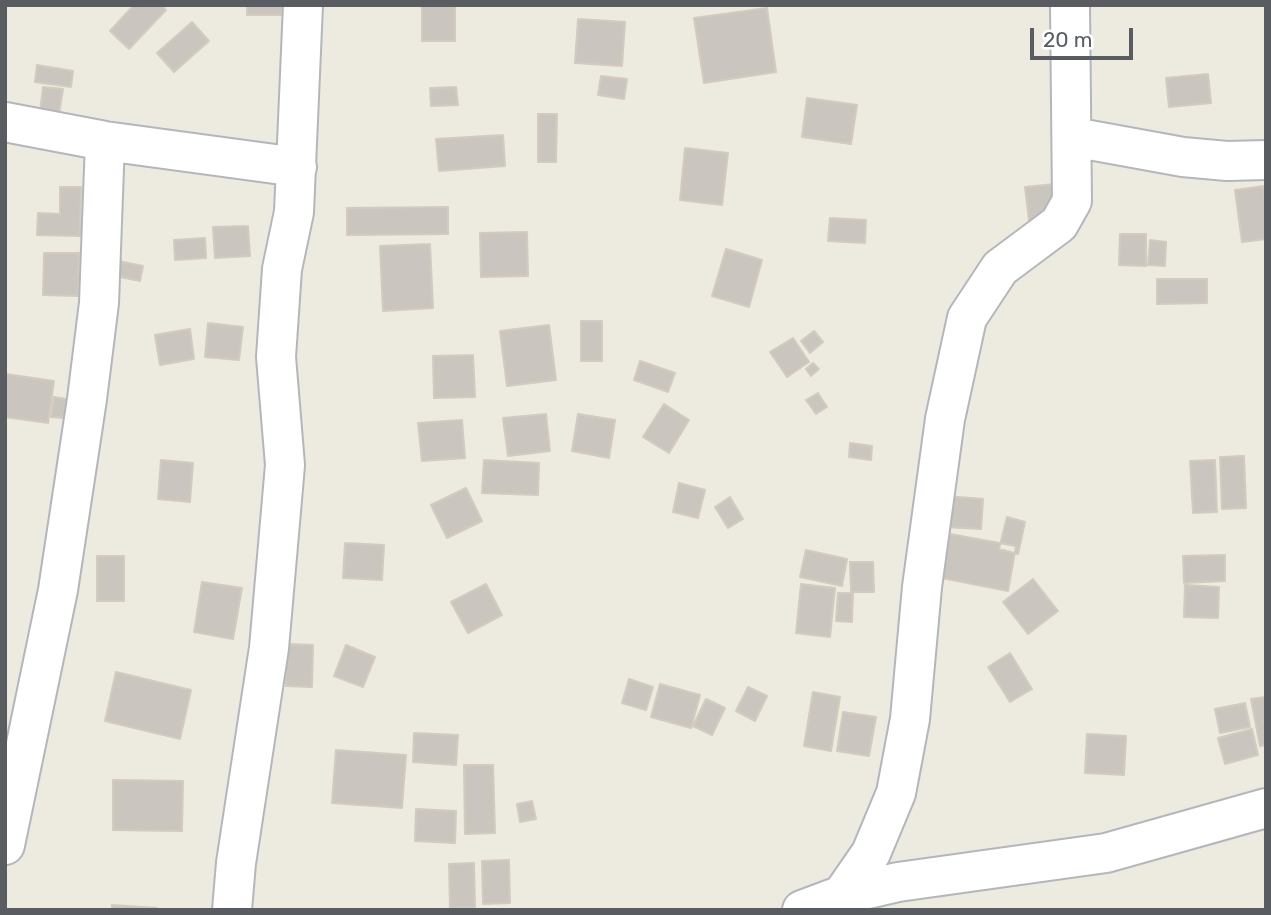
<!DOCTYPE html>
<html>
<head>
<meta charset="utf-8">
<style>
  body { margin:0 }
  #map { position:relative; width:1271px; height:915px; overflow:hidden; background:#edeae0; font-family:Rubik,sans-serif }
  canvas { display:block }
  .frame { position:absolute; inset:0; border:7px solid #595d62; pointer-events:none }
  .scale { position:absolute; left:1030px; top:28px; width:103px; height:32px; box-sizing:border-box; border:4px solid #595d62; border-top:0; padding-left:9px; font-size:21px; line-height:24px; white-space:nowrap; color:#595d62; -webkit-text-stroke:5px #fff; paint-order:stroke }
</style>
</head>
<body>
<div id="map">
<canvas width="1271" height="915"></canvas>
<div class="frame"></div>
<div class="scale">20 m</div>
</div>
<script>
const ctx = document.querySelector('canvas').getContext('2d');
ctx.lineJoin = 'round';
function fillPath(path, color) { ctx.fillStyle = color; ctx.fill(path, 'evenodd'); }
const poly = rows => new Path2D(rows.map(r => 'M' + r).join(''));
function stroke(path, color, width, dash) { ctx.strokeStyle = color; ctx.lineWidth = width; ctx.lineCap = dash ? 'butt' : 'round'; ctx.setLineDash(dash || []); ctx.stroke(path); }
const building = poly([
  [134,5,161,5,166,10,129,49,110,31,134,5],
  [247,5,282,5,282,15,247,15,247,5],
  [422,5,455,5,455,41,422,41,422,5],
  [767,8,776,72,704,83,694,18,767,8],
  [578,19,625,22,622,66,575,63,578,19],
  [192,22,209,41,174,72,157,53,192,22],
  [37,65,73,71,71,87,35,82,37,65],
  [1208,74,1211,103,1169,107,1166,78,1208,74],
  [601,76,627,79,624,99,598,95,601,76],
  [43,87,63,89,59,114,40,112,43,87],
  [456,87,458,105,431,106,430,88,456,87],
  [807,98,857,105,851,144,802,137,807,98],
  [538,114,557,114,556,162,538,162,538,114],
  [503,135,505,166,439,171,436,139,503,135],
  [685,148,728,153,722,205,680,200,685,148],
  [1055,184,1059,218,1029,221,1025,187,1055,184],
  [1264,186,1266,239,1242,242,1235,190,1264,186],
  [60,187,81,187,80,236,37,235,38,213,60,214,60,187],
  [448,207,448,234,347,235,347,208,448,207],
  [830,218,866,220,865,243,828,241,830,218],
  [248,226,250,256,215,258,213,227,248,226],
  [527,232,528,276,481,277,480,233,527,232],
  [1120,234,1146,234,1146,266,1119,265,1120,234],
  [205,238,206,258,175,260,174,240,205,238],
  [1150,240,1166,242,1165,266,1148,265,1150,240],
  [430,244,433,308,383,311,380,246,430,244],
  [726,249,762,260,749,307,712,296,726,249],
  [44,253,79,253,78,296,43,295,44,253],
  [108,259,143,266,140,281,105,274,108,259],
  [1157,279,1207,279,1207,303,1157,304,1157,279],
  [581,321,602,321,602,361,581,361,581,321],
  [208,323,243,327,239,360,205,357,208,323],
  [549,325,556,380,507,386,500,331,549,325],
  [190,329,194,359,160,365,155,335,190,329],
  [814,331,823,342,810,353,801,341,814,331],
  [793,338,809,362,787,377,770,352,793,338],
  [473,355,475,397,434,398,433,356,473,355],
  [640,361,675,373,668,392,634,380,640,361],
  [813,363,819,369,811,376,806,369,813,363],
  [6,374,54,381,48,423,5,417,6,374],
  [818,393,827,407,816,414,806,400,818,393],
  [54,397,66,399,64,418,51,417,54,397],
  [664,404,689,420,669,453,643,437,664,404],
  [546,414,550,451,508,456,503,418,546,414],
  [578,414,615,420,609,458,572,451,578,414],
  [462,420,465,458,422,461,418,423,462,420],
  [850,443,872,446,871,460,849,457,850,443],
  [1244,456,1246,508,1222,509,1220,457,1244,456],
  [161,460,193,463,190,502,158,499,161,460],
  [484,460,539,463,538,495,482,493,484,460],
  [1215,460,1217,512,1193,513,1190,461,1215,460],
  [679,483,705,490,698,518,673,512,679,483],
  [466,488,482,521,447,538,431,505,466,488],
  [946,496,983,499,981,529,944,527,946,496],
  [730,497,743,519,728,528,715,507,730,497],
  [1007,517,1025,522,1018,554,999,549,1007,517],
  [950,534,1016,546,1008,591,942,578,950,534],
  [345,543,384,545,382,580,343,578,345,543],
  [806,550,847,559,842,586,800,577,806,550],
  [1225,555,1225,581,1184,583,1183,556,1225,555],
  [97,556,124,556,124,601,97,601,97,556],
  [850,562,873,562,874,592,851,592,850,562],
  [1033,579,1058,611,1028,634,1003,602,1033,579],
  [202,582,242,588,233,639,194,632,202,582],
  [486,584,502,615,468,633,451,602,486,584],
  [801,584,835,588,830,637,796,633,801,584],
  [1185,585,1219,587,1218,618,1184,617,1185,585],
  [838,593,853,593,852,622,836,621,838,593],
  [286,644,313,645,312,687,286,686,286,644],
  [346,645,375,657,363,687,334,676,346,645],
  [1010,653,1032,689,1010,702,988,667,1010,653],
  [116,672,191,690,180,739,105,721,116,672],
  [629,679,653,687,646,710,622,703,629,679],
  [660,684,700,695,691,728,651,717,660,684],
  [748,687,767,696,755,721,736,711,748,687],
  [813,692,840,697,831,751,804,746,813,692],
  [1266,697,1266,745,1260,746,1251,699,1266,697],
  [706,699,725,708,712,735,693,726,706,699],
  [1245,703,1250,727,1220,733,1215,709,1245,703],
  [843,712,876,717,869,756,837,751,843,712],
  [1252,729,1258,755,1225,764,1218,738,1252,729],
  [414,733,458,735,456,765,413,762,414,733],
  [1087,734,1126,736,1124,775,1085,773,1087,734],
  [336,750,406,755,402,808,332,803,336,750],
  [464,765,493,765,495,833,465,834,464,765],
  [113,780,183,781,182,831,113,830,113,780],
  [532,801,536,819,520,822,517,804,532,801],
  [416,809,456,811,455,843,415,841,416,809],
  [509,860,510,903,483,904,482,861,509,860],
  [474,863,475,907,450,908,449,864,474,863],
  [112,905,157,908,157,910,112,910,112,905]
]);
fillPath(building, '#cac6bf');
stroke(building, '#d2cbbe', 2);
const minor = poly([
  [5,122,105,141,297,167],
  [1073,137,1183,157,1227,161,1266,160],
  [5,845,58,590,87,399,99,303,105,141],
  [842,895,871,853,896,793,910,719,922,587,945,419,967,318,1000,268,1059,224,1072,201,1070,5],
  [232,910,236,863,269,648,285,465,276,357,282,269,294,212,303,5],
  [802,910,842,895,898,882,1106,853,1266,808]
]);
stroke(minor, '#b3b7bc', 42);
stroke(minor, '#fff', 38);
</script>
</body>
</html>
